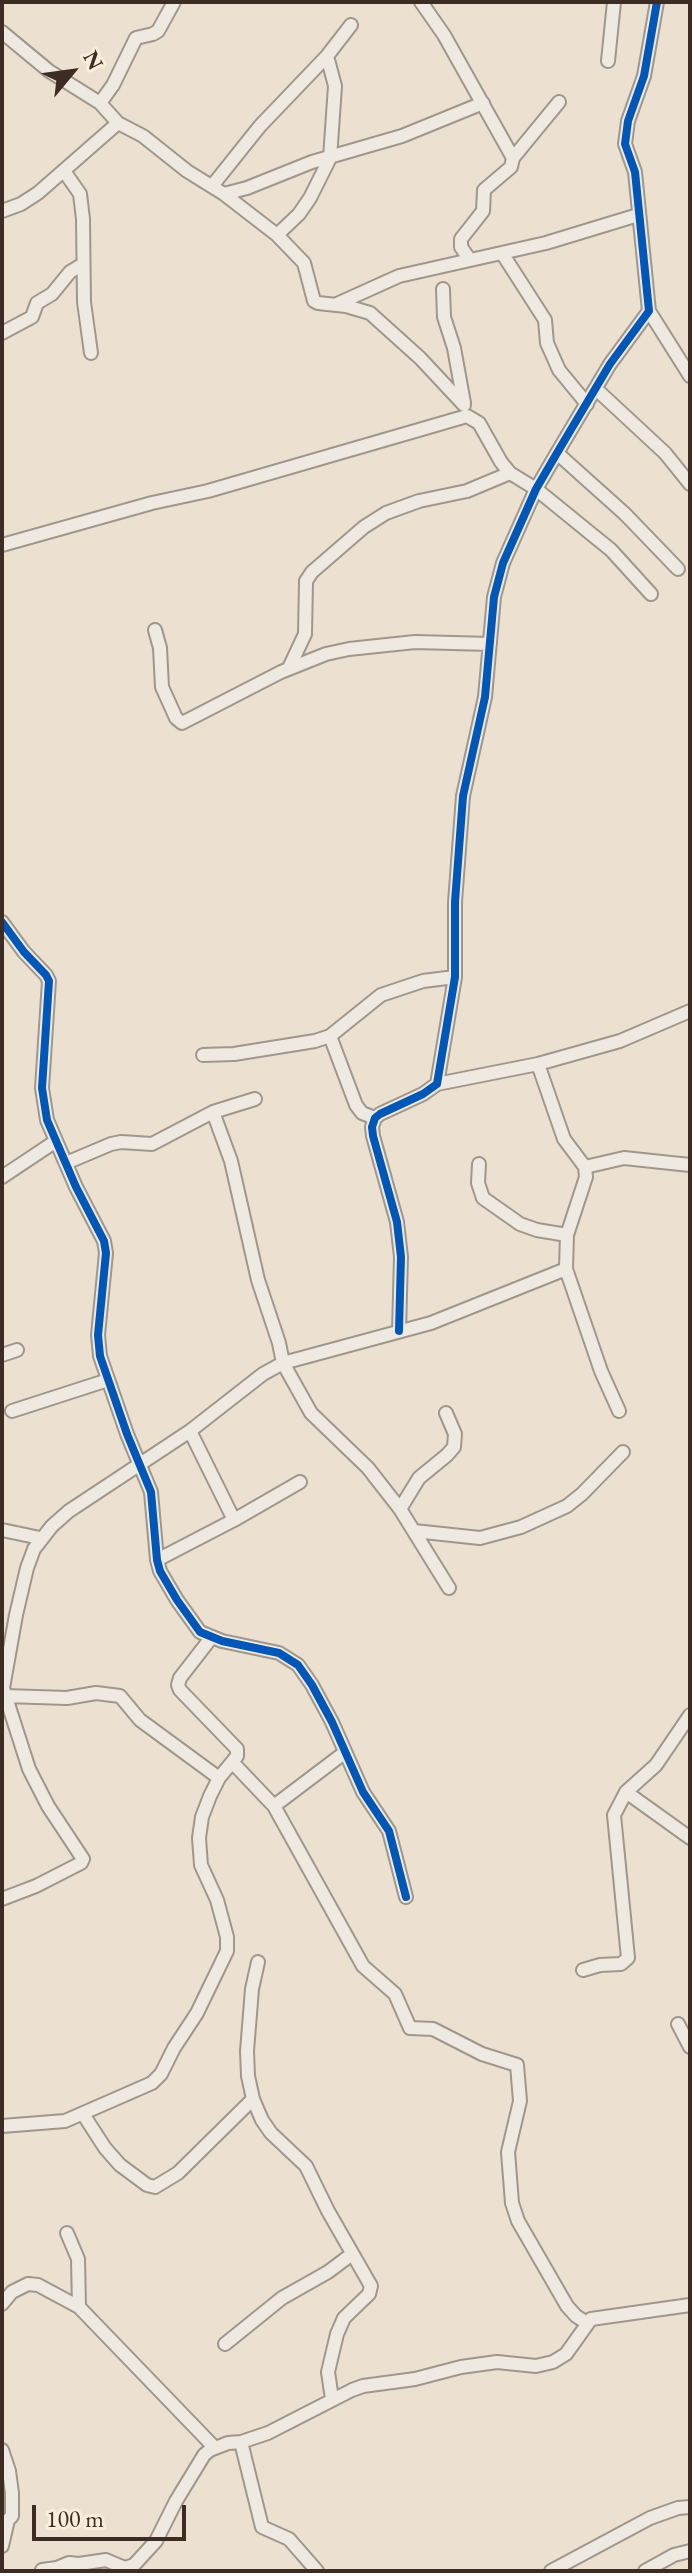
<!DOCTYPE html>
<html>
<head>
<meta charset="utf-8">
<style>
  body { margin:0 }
  #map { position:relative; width:692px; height:2573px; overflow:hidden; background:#ece1d0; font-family:"EB Garamond",serif }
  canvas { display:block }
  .frame { position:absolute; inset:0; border:4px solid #3c2c23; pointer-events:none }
  .north { position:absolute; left:32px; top:32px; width:80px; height:80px; -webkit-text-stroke:6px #faedd9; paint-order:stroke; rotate:61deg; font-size:22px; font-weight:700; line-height:32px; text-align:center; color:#3c2c23 }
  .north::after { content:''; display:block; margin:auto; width:28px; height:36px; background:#3c2c23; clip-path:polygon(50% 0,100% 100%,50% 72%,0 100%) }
  .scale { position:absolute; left:32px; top:2505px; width:154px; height:36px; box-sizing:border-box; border:4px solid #3c2c23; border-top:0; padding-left:10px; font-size:24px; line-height:28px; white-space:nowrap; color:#3c2c23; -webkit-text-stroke:6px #faedd9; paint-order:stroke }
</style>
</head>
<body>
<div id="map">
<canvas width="692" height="2573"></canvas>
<div class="frame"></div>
<div class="north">N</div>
<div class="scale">100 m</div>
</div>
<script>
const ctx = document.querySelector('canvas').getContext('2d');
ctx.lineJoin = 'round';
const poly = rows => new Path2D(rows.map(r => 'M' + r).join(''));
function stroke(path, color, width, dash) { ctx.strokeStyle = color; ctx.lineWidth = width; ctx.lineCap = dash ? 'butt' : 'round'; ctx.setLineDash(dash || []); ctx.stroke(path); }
const minor = poly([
  [421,2,444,35,513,158,511,167,484,190,483,211,461,239,461,247,470,260],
  [2,32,49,71,100,103,118,123,143,136,187,171,224,194,277,235,304,263,314,301,318,303,346,306,370,313,420,358,464,405],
  [608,61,614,2],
  [100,103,113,85,136,38,153,34,158,31,174,2],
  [513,158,559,102],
  [64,171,80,194,83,219,84,302,91,353],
  [212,186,260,126,327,56,351,25],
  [224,194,247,188,312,162,402,136,483,103],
  [2,211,21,204,38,193,118,123],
  [277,235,299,214,310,198,330,158,335,86,327,56],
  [502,253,545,320,547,343,559,370,587,404],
  [443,289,444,317,454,348,464,403],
  [337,304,399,276,546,243,638,215],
  [649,311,690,376],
  [2,333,32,317,37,303,52,294,70,272,83,264],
  [596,389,665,453,690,484],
  [557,453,625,514,678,569],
  [2,545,152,503,208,491,467,416,479,423,501,462,510,473,536,489,611,550,651,594],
  [155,630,160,648,162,687,176,718,182,723,281,672,326,654,349,649,415,642,490,644],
  [289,668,305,634,306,581,312,572,364,527,386,513,419,501,467,491,510,473],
  [2,922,24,952,46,975,49,981,42,1088,47,1120,76,1187,104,1241,106,1253,98,1335,100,1356,127,1434,151,1492,157,1560,160,1571,177,1600,200,1632,222,1641,279,1653,298,1665,312,1685,332,1722,363,1792,389,1831,406,1897],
  [330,1036,356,1105,362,1113,375,1118],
  [203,1055,234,1054,315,1041,330,1036,381,995,423,981,455,977],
  [538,1064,564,1139,585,1167,586,1177,567,1235,566,1269,601,1371,619,1411],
  [437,1084,538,1064,620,1041,690,1011],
  [213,1112,231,1161,258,1280,279,1343,283,1363,311,1413,368,1468,400,1509,449,1588],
  [66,1163,111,1144,121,1142,152,1144,213,1112,255,1099],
  [479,1164,478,1183,483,1198,520,1224,537,1230,567,1235],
  [585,1167,624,1158,690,1165],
  [2,1177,56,1141],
  [399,1331,401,1257,397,1222,373,1136,372,1127,375,1118,380,1114,423,1094,437,1084,455,977,455,902,463,796,485,697,494,597,503,563,536,489,557,453,610,364,649,311,635,172,625,144,628,121,644,76,657,2],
  [2,1355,17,1350],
  [12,1411,108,1380],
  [190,1431,234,1520],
  [400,1509,419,1478,447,1455,454,1447,455,1434,446,1413],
  [2,1530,40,1538],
  [414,1531,480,1538,521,1527,567,1506,582,1494,623,1452],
  [157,1560,234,1520,300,1482],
  [5,1696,67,1698,96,1693,120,1696,140,1720,219,1778],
  [233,1763,274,1806,363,1966,395,1994,410,2028,433,2029,482,2054,517,2065,520,2101,508,2152,512,2203,518,2221,567,2306,576,2316,587,2323],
  [626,1792,690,1838],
  [274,1806,344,1753],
  [2,1899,36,1886,81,1863,83,1859,48,1806,29,1769,3,1688,16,1615,27,1568,34,1549,52,1526,69,1511,190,1431,263,1374,283,1363,431,1323,566,1269],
  [258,1962,252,1989,247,2051,248,2076,253,2099,262,2120,271,2133,306,2166,328,2211,371,2286,369,2294,344,2318,337,2334,328,2372,332,2399],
  [583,1970,600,1965,621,1964,628,1958,614,1815,626,1792,656,1765,690,1715],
  [678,2024,690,2047],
  [83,2114,105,2148,120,2165,147,2185,155,2187,178,2173,253,2099],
  [2,2126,65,2121,152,2083,161,2074,174,2048,197,2013,227,1951,227,1937,217,1900,201,1865,199,1838,202,1817,210,1796,219,1778,237,1756,237,1749,180,1690,178,1685,180,1678,211,1638],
  [67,2233,78,2259,79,2307,215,2448],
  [2,2304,12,2292,28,2284,38,2285,79,2307],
  [225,2344,282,2298,328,2272,352,2254],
  [241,2442,262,2527,289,2539,317,2571],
  [2,2450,9,2471,12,2493,12,2516,8,2520,2,2546],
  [42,2570,57,2568,69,2563,79,2564,106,2560,125,2568,134,2565,156,2541,176,2501,204,2455,210,2450,228,2443,241,2442,268,2433,352,2390,363,2386,415,2379,461,2367,497,2362,536,2366,553,2362,566,2354,591,2319,690,2305],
  [551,2571,650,2518,678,2508,690,2507],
  [645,2571,674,2555,690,2551]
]);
stroke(minor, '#a0978c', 16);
stroke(minor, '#efeae1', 12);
stroke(poly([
  [2,922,24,952,46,975,49,981,42,1088,47,1120,76,1187,104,1241,106,1253,98,1335,100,1356,127,1434,151,1492,157,1560,160,1571,177,1600,200,1632,222,1641,279,1653,298,1665,312,1685,332,1722,363,1792,389,1831,406,1897],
  [399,1331,401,1257,397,1222,373,1136,372,1127,375,1118,380,1114,423,1094,437,1084,455,977,455,902,463,796,485,697,494,597,503,563,536,489,557,453,610,364,649,311,635,172,625,144,628,121,644,76,657,2]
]), '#0057b8', 8);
</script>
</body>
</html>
